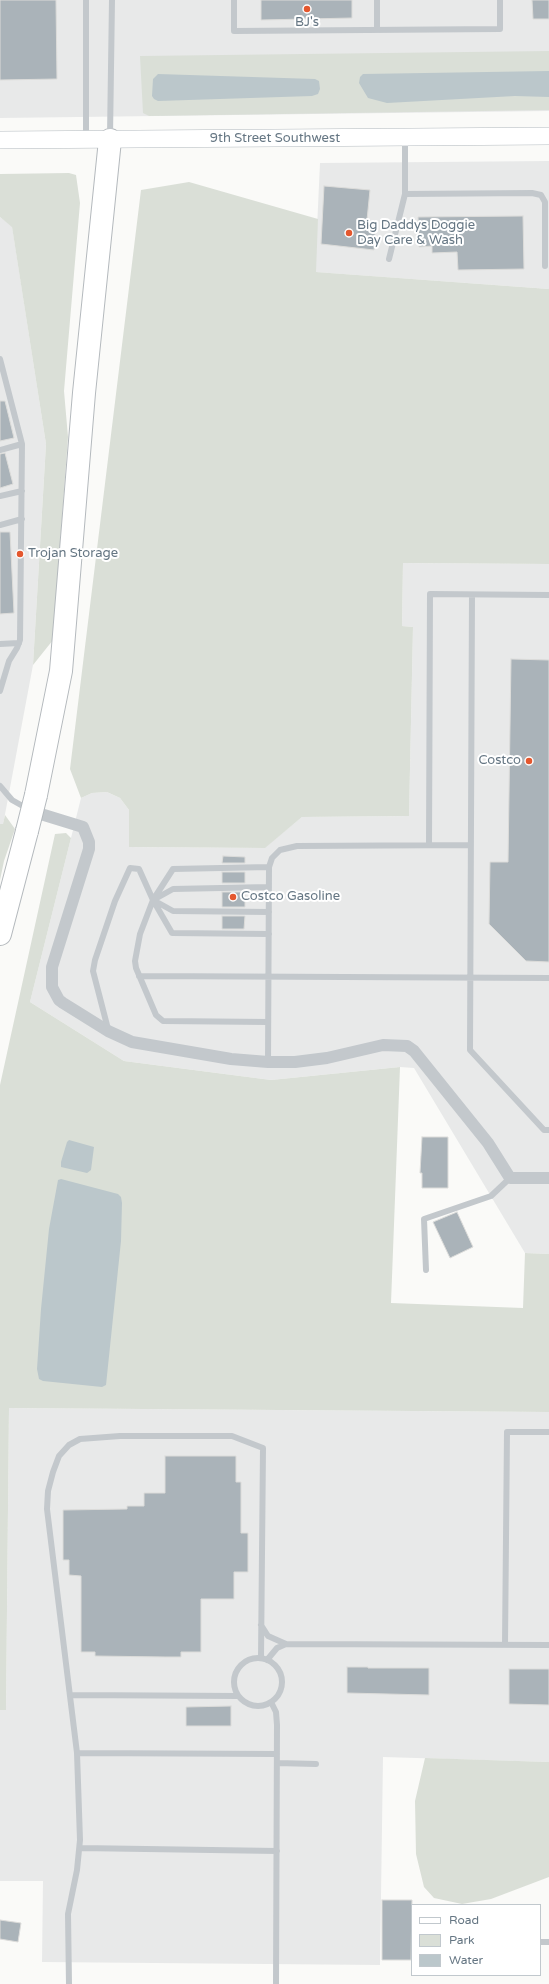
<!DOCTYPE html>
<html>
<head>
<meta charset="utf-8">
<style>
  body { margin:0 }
  #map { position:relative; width:549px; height:1984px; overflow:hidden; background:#fafaf8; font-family:"Varela Round",sans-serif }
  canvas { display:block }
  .legend { position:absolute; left:411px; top:1904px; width:130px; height:72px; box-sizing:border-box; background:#fff; border:1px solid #c1c8cd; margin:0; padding:5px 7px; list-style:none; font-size:12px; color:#657683 }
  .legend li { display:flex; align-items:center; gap:8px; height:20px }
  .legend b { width:20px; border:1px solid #c1c8cd }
</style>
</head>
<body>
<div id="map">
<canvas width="549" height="1984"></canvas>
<ul class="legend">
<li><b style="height:5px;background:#fff"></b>Road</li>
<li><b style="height:11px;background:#dadfd7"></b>Park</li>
<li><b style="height:11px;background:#bbc7cb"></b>Water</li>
</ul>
</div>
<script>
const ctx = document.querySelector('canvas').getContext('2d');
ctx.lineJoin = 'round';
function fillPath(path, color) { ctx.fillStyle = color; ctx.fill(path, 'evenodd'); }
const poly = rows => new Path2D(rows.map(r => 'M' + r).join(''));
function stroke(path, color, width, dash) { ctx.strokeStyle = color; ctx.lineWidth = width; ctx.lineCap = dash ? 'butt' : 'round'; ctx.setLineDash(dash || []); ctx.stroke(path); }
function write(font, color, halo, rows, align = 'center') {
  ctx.font = font + ' "Varela Round",sans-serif'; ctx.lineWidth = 4; ctx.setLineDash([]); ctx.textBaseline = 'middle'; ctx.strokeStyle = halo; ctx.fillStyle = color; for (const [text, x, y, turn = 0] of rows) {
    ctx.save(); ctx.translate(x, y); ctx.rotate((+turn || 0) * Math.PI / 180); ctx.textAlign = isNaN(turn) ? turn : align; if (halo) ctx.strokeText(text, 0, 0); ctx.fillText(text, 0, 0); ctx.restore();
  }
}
fillPath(poly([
  [0,0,549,0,549,111,0,118],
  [549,161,549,289,315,272,320,163],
  [0,217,12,226,46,444,33,665,3,825,0,824],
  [403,563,549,564,549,1254,525,1253,414,1068,400,1067,271,1080,124,1061,30,1002,81,798,92,793,107,792,120,798,129,810,129,847,264,848,302,817,409,816,413,627,402,626],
  [9,1408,549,1412,549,1762,383,1757,380,1965,42,1962,43,1881,0,1881,0,1710,6,1710]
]), '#e8e9e9');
fillPath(poly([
  [549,51,549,110,149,116,143,113,140,56],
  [69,173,76,175,80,203,64,391,68,437,53,640,33,665,46,444,12,227,0,217,0,174],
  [189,182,318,219,316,272,549,289,549,564,403,563,402,626,413,627,409,816,302,817,265,848,129,847,129,810,120,798,107,792,92,793,81,798,70,769,141,190],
  [5,815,15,829,4,861,0,880,0,824,3,824],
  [66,833,71,838,30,1002,124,1061,271,1080,400,1067,391,1303,523,1308,525,1253,549,1254,549,1412,9,1408,6,1710,0,1710,0,1085,55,834],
  [425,1758,549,1762,549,1877,491,1899,462,1904,434,1898,424,1887,416,1854,415,1801]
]), '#dadfd7');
fillPath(poly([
  [549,71,549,97,515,96,387,103,368,98,359,83,360,77,363,74],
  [158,74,315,79,319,81,320,89,318,94,312,96,158,101,154,99,152,96,153,79],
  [69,1140,94,1147,91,1170,87,1173,61,1167,61,1162,67,1142],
  [61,1179,118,1194,121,1197,122,1203,121,1241,106,1385,102,1387,43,1381,39,1379,37,1369,41,1309,49,1229,58,1180]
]), '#bbc7cb');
const building = poly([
  [0,0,56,0,57,79,0,80,0,0],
  [261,0,352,0,352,18,261,20,261,0],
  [532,0,549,0,549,19,533,19,532,0],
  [324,186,370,190,367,220,376,221,374,250,321,244,324,186],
  [523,216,524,269,458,270,457,252,432,253,432,246,419,247,418,217,523,216],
  [0,401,5,401,14,438,0,441,0,401],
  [5,453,13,484,0,488,0,454,5,453],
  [0,532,10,532,14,613,0,614,0,532],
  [511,659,549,660,549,962,526,961,489,924,490,862,508,862,511,659],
  [223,856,245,857,245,863,222,863,223,856],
  [222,872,245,872,245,883,222,883,222,872],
  [222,892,245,892,245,907,222,907,222,892],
  [222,916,245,916,244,929,222,929,222,916],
  [422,1137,448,1137,448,1188,422,1188,422,1173,420,1173,422,1137],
  [457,1212,473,1247,450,1258,433,1222,457,1212],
  [165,1456,236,1456,236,1482,241,1482,241,1533,248,1533,248,1572,234,1572,234,1599,201,1599,201,1652,181,1652,181,1657,166,1657,95,1656,95,1652,81,1652,81,1576,69,1575,69,1560,63,1560,63,1510,127,1509,127,1506,144,1506,144,1493,165,1493,165,1456],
  [347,1667,368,1667,368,1668,429,1668,429,1695,347,1693,347,1667],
  [509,1669,549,1669,549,1705,509,1704,509,1669],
  [231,1706,231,1726,186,1726,186,1707,231,1706],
  [382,1900,412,1900,411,1960,382,1960,382,1900],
  [0,1920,21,1923,18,1942,0,1939,0,1920]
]);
fillPath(building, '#aab3b9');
stroke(building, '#dcdcda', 1);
const secondary = poly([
  [0,140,549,136]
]);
const highway = poly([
  [36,795,61,671,84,393,110,140],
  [0,934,27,831]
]);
stroke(secondary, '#b3babf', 18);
stroke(highway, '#b4b9bd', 24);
stroke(poly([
  [86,0,86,138],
  [234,0,234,31,500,29,500,0],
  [377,0,377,30],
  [110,136,112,0],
  [405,138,405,194,532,193,541,195,545,202,545,266],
  [389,259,405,194],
  [0,359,22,444,20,640,17,648,9,661,0,691],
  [0,450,22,444],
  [0,496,22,491],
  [0,525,22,519],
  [472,595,470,1050,544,1130,549,1130],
  [0,644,19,643],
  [0,786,12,800,28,809],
  [429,845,430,594,549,595],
  [155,899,173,889,269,887],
  [155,901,173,911,269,912],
  [139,976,549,978],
  [268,1022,163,1021,156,1015,136,968,135,961,140,934,153,900,173,869,269,867],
  [108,1029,93,971,95,960,115,901,130,868,139,869,153,900,172,933,269,934],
  [268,1062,269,867,272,858,280,850,297,846,470,845],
  [426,1270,424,1219,491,1196,510,1178],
  [261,1625,268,1636,286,1644],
  [505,1644,507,1432,549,1432],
  '234 1682a24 24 0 1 1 48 0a24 24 0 1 1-48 0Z',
  [267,1660,277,1648,286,1644,549,1645],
  [70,1695,238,1696],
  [271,1702,276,1712,277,1725,276,1984],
  [77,1753,277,1754],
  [277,1763,316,1764],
  [80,1848,277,1851],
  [540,1942,549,1942],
  [69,1984,68,1914,77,1870,80,1840,77,1753,47,1509,48,1491,53,1472,59,1456,69,1445,80,1439,120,1436,232,1436,263,1448,261,1658]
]), '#c3c8cc', 6);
stroke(poly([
  [44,815,83,827,89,842,89,849,52,967,52,987,59,1000,63,1003,108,1031,132,1042,231,1059,268,1062,295,1062,327,1058,383,1045,407,1046,414,1051,488,1143,510,1178,549,1178]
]), '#c3c8cc', 12);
stroke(secondary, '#fff', 17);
stroke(highway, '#fff', 22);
const highwayBridge = poly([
  [27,831,36,795]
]);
stroke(highwayBridge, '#b4b9bd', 24, []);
stroke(highwayBridge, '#fff', 22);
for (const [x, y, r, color] of [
  [307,9,4,"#e4572e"],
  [349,233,4,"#e4572e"],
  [20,554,4,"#e4572e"],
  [529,761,4,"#e4572e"],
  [233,897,4,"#e4572e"]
]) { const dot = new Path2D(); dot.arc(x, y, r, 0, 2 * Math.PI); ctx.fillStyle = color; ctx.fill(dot); stroke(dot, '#fff', 1.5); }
write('13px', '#657683', '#fff', [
  ["BJ's",307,23,"center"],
  ["Big Daddys Doggie",357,226],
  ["Day Care & Wash",357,241],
  ["Trojan Storage",28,554],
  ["Costco",521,761,"right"],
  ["Costco Gasoline",241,897]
], 'left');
write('13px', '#657683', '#fff', [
  ["9th Street Southwest",275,139]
]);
</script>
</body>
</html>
